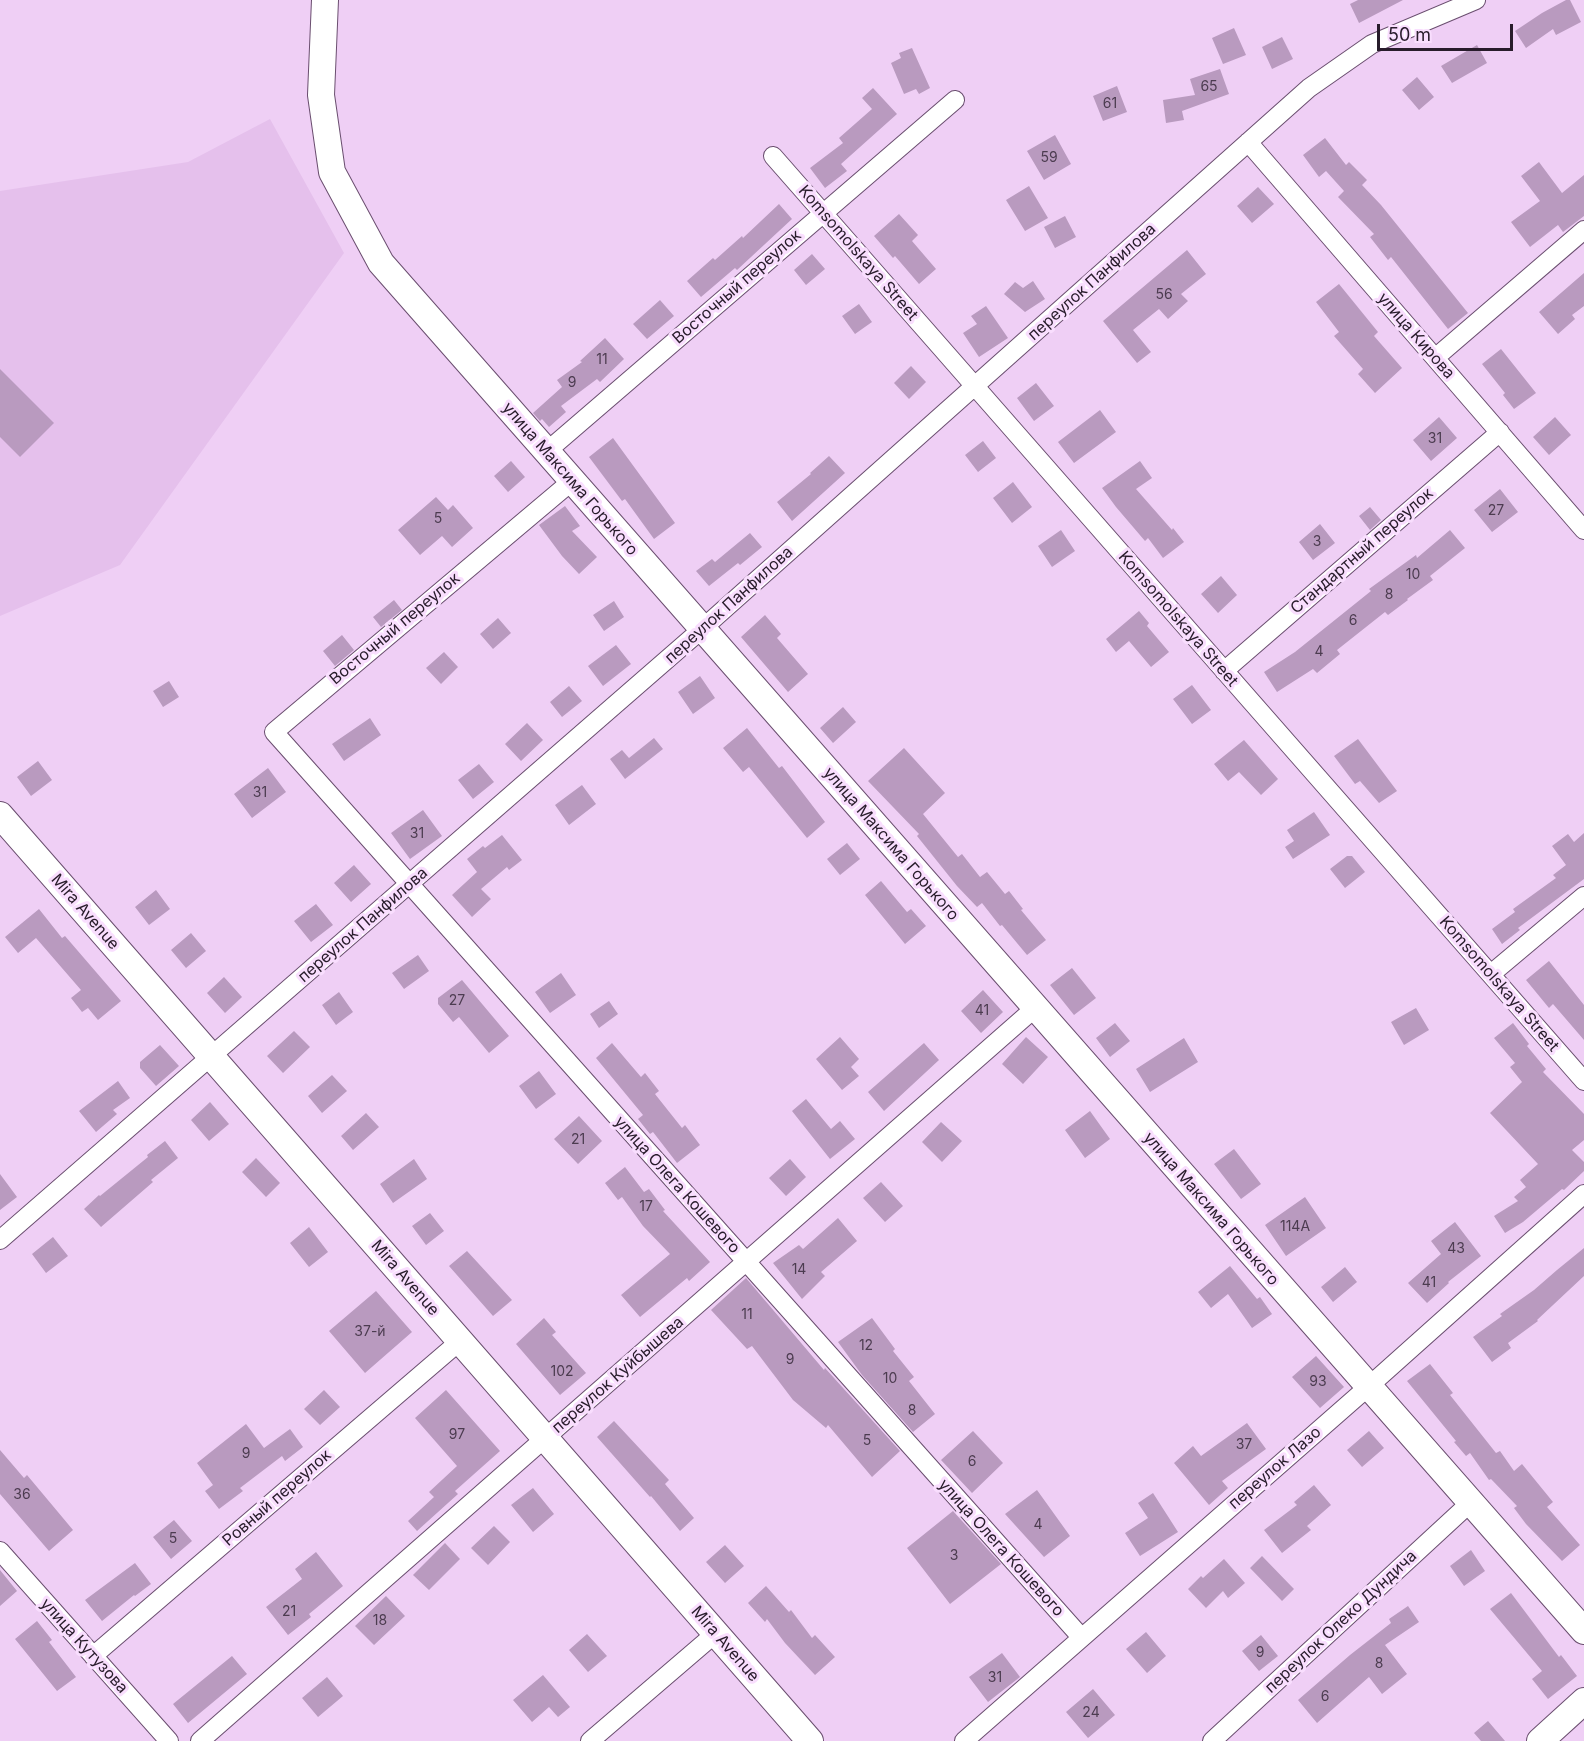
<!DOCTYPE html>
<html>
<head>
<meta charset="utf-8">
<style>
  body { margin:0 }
  #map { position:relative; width:1584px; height:1741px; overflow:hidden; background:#efcff5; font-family:Inter,sans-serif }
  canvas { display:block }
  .scale { position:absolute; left:1377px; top:24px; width:136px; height:27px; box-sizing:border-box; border:3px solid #281c2b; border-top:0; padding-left:8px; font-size:18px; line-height:21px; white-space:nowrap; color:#281c2b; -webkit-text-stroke:4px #f9defe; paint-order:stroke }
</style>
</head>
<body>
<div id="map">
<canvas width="1584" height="1741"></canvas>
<div class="scale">50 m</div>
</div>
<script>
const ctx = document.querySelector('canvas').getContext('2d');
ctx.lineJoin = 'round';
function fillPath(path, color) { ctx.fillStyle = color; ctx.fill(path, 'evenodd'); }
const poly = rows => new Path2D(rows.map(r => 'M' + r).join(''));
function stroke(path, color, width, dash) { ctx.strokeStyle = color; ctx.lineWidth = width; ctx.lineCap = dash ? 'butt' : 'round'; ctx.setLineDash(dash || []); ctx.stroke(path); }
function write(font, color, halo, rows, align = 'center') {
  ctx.font = font + ' Inter,sans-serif'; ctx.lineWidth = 6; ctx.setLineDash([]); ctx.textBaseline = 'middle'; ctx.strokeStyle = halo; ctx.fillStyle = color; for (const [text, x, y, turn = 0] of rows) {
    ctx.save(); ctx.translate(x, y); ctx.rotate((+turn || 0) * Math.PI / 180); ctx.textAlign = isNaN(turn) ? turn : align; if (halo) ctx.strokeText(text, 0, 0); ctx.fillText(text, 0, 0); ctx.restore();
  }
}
fillPath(poly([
  [270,119,344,253,120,565,0,616,0,191,188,162]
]), '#e5c0ec');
fillPath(poly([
  [1358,0,1403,0,1359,23,1350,4],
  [1566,0,1570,0,1581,22,1556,35,1553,29,1526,48,1515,31,1542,13],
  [1234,28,1246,55,1223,64,1212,38],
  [1282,37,1293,59,1272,69,1262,47],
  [1477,45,1487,63,1452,83,1441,66],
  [912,48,930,88,919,94,916,89,904,94,891,63,901,58,899,53],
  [1220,69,1229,94,1182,111,1184,120,1166,123,1163,100,1195,95,1190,79],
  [1417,77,1434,97,1419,110,1402,90],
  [1117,86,1127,112,1103,121,1093,96],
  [873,88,897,114,841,164,847,171,825,188,810,168,843,143,839,138,872,109,862,98],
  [1055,135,1071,164,1044,180,1027,151],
  [1325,138,1346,165,1349,162,1367,180,1362,185,1381,205,1468,313,1448,329,1391,257,1388,260,1370,237,1374,234,1338,197,1344,191,1326,171,1319,177,1303,155],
  [1539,162,1562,193,1584,175,1584,216,1563,232,1558,225,1530,247,1511,222,1540,201,1521,176],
  [1029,186,1048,218,1025,231,1006,200],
  [1258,187,1274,204,1252,223,1237,206],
  [779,204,792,219,737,270,735,268,701,297,687,281,713,258,715,260,742,236,743,238],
  [899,214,918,235,912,241,936,269,919,284,895,256,893,258,874,236],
  [1065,216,1076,237,1055,248,1044,227],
  [1187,250,1206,274,1181,294,1188,301,1168,319,1159,309,1133,330,1151,352,1137,363,1103,321],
  [812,254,825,269,806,285,794,270],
  [1584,273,1584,306,1572,315,1575,319,1558,334,1539,312],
  [1033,281,1045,299,1025,312,1004,294,1015,282,1023,288],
  [1339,284,1378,332,1374,336,1402,368,1375,393,1358,374,1363,369,1334,336,1339,332,1316,302],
  [660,300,674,316,647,339,633,324],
  [859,304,872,322,855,334,842,316],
  [986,306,1008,338,979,357,963,333,977,324,971,316],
  [605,338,624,359,600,382,597,379,561,406,566,412,549,427,542,419,540,421,533,413,562,387,557,380,582,362,580,361],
  [1501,349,1536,393,1514,409,1503,395,1505,393,1482,364],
  [911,366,926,382,909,399,894,383],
  [0,369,54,423,20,457,0,437],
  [1036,383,1054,406,1034,421,1017,398],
  [1100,410,1116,432,1074,463,1058,442],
  [1439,417,1457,438,1431,461,1413,440],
  [1555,417,1571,435,1549,455,1533,437],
  [613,438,675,523,654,539,625,499,622,501,589,457],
  [983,441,996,458,978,472,965,455],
  [829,456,845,473,792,521,777,502,811,474,810,473],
  [511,461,525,477,508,492,494,476],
  [1140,461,1152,478,1136,489,1172,530,1173,528,1184,542,1163,558,1148,538,1145,541,1116,507,1102,488],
  [1013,482,1032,507,1012,523,993,498],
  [1500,489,1518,512,1492,532,1474,510],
  [436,497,448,510,453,505,473,528,452,547,442,536,420,555,398,530],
  [565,506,580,526,572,531,597,557,579,574,562,556,539,525],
  [1370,507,1381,520,1370,530,1359,516],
  [1320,524,1335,543,1313,560,1299,542],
  [1061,530,1075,551,1052,567,1038,546],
  [1450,530,1465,548,1430,576,1433,580,1407,599,1408,600,1388,615,1385,612,1337,650,1340,654,1317,673,1313,669,1277,692,1264,672,1295,652,1371,591,1369,589,1416,555,1417,558],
  [750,533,762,547,740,565,738,563,709,586,696,571,712,559,715,562],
  [1221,576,1237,595,1218,613,1201,594],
  [394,600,402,610,381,627,373,617],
  [614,601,624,617,604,631,593,615],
  [1139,611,1149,623,1147,626,1169,652,1151,667,1129,641,1116,652,1106,639],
  [765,615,781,634,777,638,808,674,788,692,741,637],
  [498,618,511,633,493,649,480,634],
  [342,635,354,650,335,666,323,651],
  [616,645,631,664,603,686,588,666],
  [444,652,458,667,441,684,426,668],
  [700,676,715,698,693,714,678,692],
  [169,681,179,697,163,707,153,691],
  [1192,685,1211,710,1192,724,1173,699],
  [569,686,582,701,562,717,550,702],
  [843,707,856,722,833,743,820,728],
  [370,718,381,735,344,761,332,744],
  [527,723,543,740,521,761,505,744],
  [747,728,779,768,782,766,825,822,807,838,749,767,743,772,723,748],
  [654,738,663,749,625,779,610,759,622,750,629,758],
  [1358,739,1397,791,1379,803,1360,781,1355,784,1334,756],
  [1244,740,1278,779,1261,795,1239,772,1228,781,1214,764],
  [904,748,945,793,923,814,958,857,962,854,980,877,987,872,1005,894,1009,891,1023,909,1021,910,1046,940,1027,955,1002,925,1000,926,982,903,977,907,957,886,917,836,919,834,868,781],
  [38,761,52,780,31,796,17,777],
  [479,764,494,782,473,799,458,780],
  [268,768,286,792,252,818,234,794],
  [582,785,596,804,569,825,555,805],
  [423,810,442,836,410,859,391,833],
  [1314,812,1330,835,1293,859,1285,847,1294,841,1287,830],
  [1584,833,1584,879,1518,928,1520,930,1502,944,1492,929,1515,912,1513,909,1556,878,1553,875,1566,865,1552,846,1568,834,1574,842],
  [502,835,522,860,509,870,507,867,481,889,491,899,472,917,452,895,477,872,467,859,483,846,485,848],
  [847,843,860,859,840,875,827,859],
  [1347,856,1352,856,1365,872,1345,888,1330,869],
  [354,865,371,884,351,902,334,883],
  [881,881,907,912,911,909,926,926,905,944,865,895],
  [156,890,170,909,149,925,135,907],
  [316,904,333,925,311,942,294,921],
  [39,909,62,938,65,936,121,1001,98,1020,88,1008,82,1012,71,998,81,990,36,938,18,953,5,937],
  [191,933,206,951,186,968,171,950],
  [418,955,429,971,404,989,392,973],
  [1549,961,1584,1005,1584,1040,1553,1004,1549,1008,1526,980],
  [1072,968,1096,998,1074,1015,1050,985],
  [561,973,576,995,550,1013,535,992],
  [224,977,242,997,225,1013,207,993],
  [462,980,509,1036,489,1053,459,1017,453,1022,438,1004,438,998],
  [983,990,1003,1012,981,1033,961,1011],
  [339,992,353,1012,336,1025,322,1005],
  [609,1001,618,1014,599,1028,590,1014],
  [1416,1008,1429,1030,1404,1045,1391,1022],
  [1115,1023,1130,1041,1110,1057,1096,1038],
  [1513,1023,1529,1044,1527,1046,1546,1069,1543,1072,1584,1114,1584,1140,1572,1150,1584,1162,1584,1171,1564,1190,1562,1189,1523,1222,1505,1233,1494,1216,1518,1201,1514,1197,1526,1187,1520,1180,1538,1164,1490,1113,1522,1082,1510,1067,1515,1063,1494,1038],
  [294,1031,310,1047,283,1073,267,1056],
  [840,1037,859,1059,851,1067,859,1076,842,1090,816,1059],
  [1026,1037,1048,1057,1023,1084,1002,1064],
  [1184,1038,1198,1062,1150,1092,1136,1069],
  [612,1043,641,1077,645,1073,659,1091,655,1094,682,1128,685,1125,700,1145,677,1163,653,1132,650,1134,638,1119,643,1115,596,1058],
  [924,1043,939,1060,884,1111,868,1092],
  [160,1045,179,1066,156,1086,140,1068,140,1062],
  [539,1071,556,1094,536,1109,519,1086],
  [332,1075,347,1091,322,1113,308,1096],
  [118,1081,130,1098,113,1110,117,1114,96,1132,79,1111],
  [806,1099,831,1129,840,1121,855,1139,830,1159,792,1111],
  [210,1102,229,1124,209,1141,191,1120],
  [1090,1111,1110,1139,1085,1158,1065,1130],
  [366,1113,379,1127,353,1150,341,1136],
  [579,1116,602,1141,578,1164,554,1139],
  [941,1122,962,1141,942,1162,922,1142],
  [165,1141,178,1158,151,1180,153,1182,101,1227,84,1209,99,1195,100,1196,148,1157,147,1155],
  [1234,1149,1261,1184,1241,1199,1214,1164],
  [256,1158,280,1183,266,1197,242,1172],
  [414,1159,427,1179,393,1203,380,1184],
  [790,1159,806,1177,786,1196,769,1178],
  [625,1167,644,1192,649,1189,665,1210,663,1211,710,1262,689,1281,687,1278,640,1317,621,1295,670,1254,643,1226,622,1197,618,1200,605,1183],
  [0,1174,17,1197,0,1210],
  [881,1182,903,1206,885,1222,863,1198],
  [1305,1197,1326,1228,1286,1256,1265,1225],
  [430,1213,444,1231,426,1245,412,1226],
  [838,1218,857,1241,821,1272,825,1276,802,1299,773,1263,799,1245,803,1249],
  [1455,1222,1481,1256,1448,1282,1449,1283,1427,1303,1408,1283,1441,1254,1431,1241],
  [309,1227,328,1252,309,1267,290,1243],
  [53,1237,68,1256,46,1273,32,1254],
  [1584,1248,1584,1276,1537,1320,1538,1321,1508,1343,1511,1348,1492,1362,1473,1337,1502,1316,1500,1314,1534,1290,1557,1270],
  [467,1251,512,1300,493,1316,449,1266],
  [1230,1266,1257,1299,1260,1297,1272,1314,1252,1328,1228,1294,1211,1308,1198,1292],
  [1345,1267,1357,1282,1333,1302,1321,1287],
  [746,1278,824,1370,825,1368,900,1451,872,1477,828,1425,826,1428,793,1400,752,1346,747,1349,711,1310],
  [376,1291,412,1332,365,1373,329,1331],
  [544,1318,556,1332,552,1335,586,1373,560,1395,516,1344],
  [872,1318,895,1349,893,1351,914,1377,909,1381,935,1414,913,1432,862,1375,838,1342],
  [1316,1356,1344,1387,1320,1408,1292,1377],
  [1430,1364,1453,1393,1450,1395,1496,1453,1500,1451,1514,1471,1522,1464,1553,1502,1547,1507,1580,1545,1562,1561,1526,1524,1514,1508,1517,1506,1491,1479,1489,1480,1470,1453,1466,1456,1454,1442,1456,1441,1407,1381],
  [324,1390,340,1407,320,1425,304,1409],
  [446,1390,500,1451,455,1491,458,1494,417,1531,408,1521,434,1497,429,1492,457,1466,415,1418],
  [614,1421,669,1480,665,1484,694,1518,680,1531,651,1496,650,1497,597,1437],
  [1247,1423,1266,1449,1222,1481,1228,1488,1209,1505,1174,1463,1193,1446,1201,1456],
  [246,1424,264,1448,290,1429,303,1447,285,1461,282,1456,240,1488,243,1491,219,1509,205,1491,213,1485,197,1463],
  [973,1431,1003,1463,972,1493,941,1460],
  [1369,1431,1384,1448,1362,1467,1347,1450],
  [0,1450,24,1478,27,1475,73,1530,49,1551,0,1494],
  [1314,1485,1331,1505,1307,1526,1311,1530,1282,1553,1264,1530,1297,1505,1294,1502],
  [533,1488,554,1514,533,1532,511,1505],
  [1037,1490,1070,1536,1044,1557,1005,1514],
  [1153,1493,1178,1532,1140,1556,1125,1533,1148,1518,1138,1503],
  [953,1511,1001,1564,950,1604,907,1548],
  [174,1520,192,1541,171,1559,153,1537],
  [494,1526,510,1542,488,1565,471,1548],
  [445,1543,460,1559,429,1590,413,1575],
  [725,1545,744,1566,725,1583,706,1562],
  [1471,1550,1485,1571,1464,1586,1450,1566],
  [316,1552,343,1586,309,1614,311,1617,288,1635,266,1607,302,1579,295,1569],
  [1262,1556,1294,1589,1282,1601,1250,1568],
  [1224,1559,1245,1583,1228,1598,1223,1591,1206,1608,1188,1589,1201,1576,1203,1578],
  [135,1563,151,1584,135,1596,134,1595,102,1621,85,1600],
  [0,1570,17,1591,0,1606],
  [766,1586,789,1612,791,1610,812,1638,815,1635,835,1657,815,1675,785,1643,767,1619,765,1622,748,1603],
  [1511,1593,1559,1657,1561,1655,1577,1676,1548,1699,1532,1679,1542,1671,1490,1609],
  [386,1596,405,1616,374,1645,355,1626],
  [1408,1606,1419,1622,1385,1645,1407,1674,1382,1694,1369,1677,1317,1723,1298,1700,1350,1655,1391,1623,1389,1619],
  [37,1621,52,1640,49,1642,76,1677,57,1691,15,1639],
  [1146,1632,1166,1656,1147,1673,1126,1649],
  [587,1634,607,1656,588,1672,569,1650],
  [1261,1635,1278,1656,1259,1671,1242,1651],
  [1002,1653,1020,1677,988,1702,969,1677],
  [232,1656,247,1674,188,1723,173,1704],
  [543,1675,570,1707,558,1717,549,1707,532,1722,513,1700],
  [327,1677,343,1696,318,1717,302,1698],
  [1093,1689,1115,1715,1088,1738,1066,1712],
  [1488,1721,1505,1741,1481,1741,1474,1733]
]), '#b99abf');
const street = poly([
  [1248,142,1584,530],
  [773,156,1584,1081],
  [1435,358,1584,230],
  [546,452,955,100],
  [572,481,274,732,1081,1637],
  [1224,671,1500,432],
  [1491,974,1584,896],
  [0,1240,702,629,1309,88,1372,44,1476,0],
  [0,1551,169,1741],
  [93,1656,460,1341],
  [200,1741,1035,1008],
  [590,1741,716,1633],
  [964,1741,1368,1387,1584,1194],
  [1212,1741,1470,1503]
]);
const secondary = poly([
  [325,0,321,95,332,172,381,263,1584,1631],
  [0,815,810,1741],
  [1540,1741,1584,1701]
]);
stroke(street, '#6a4e6f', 20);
stroke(secondary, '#6a4e6f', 28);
stroke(street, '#fff', 18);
stroke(secondary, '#fff', 26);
write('14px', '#4c3c50', null, [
  ["65",1209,87],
  ["61",1110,104],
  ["59",1049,158],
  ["56",1164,295],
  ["11",602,360],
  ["9",572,383],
  ["31",1435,439],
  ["27",1496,511],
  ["5",438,519],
  ["3",1317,542],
  ["10",1413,575],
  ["8",1389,595],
  ["6",1353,621],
  ["4",1319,652],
  ["31",260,793],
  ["31",417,834],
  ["27",457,1001],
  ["41",982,1011],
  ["21",578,1140],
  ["17",646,1207],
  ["114А",1295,1227],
  ["43",1456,1249],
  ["14",799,1270],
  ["41",1429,1283],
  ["11",747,1315],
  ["37-й",370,1332],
  ["12",866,1346],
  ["9",790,1360],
  ["102",562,1372],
  ["10",890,1379],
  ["93",1318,1382],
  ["8",912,1411],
  ["97",457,1435],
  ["5",867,1441],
  ["37",1244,1445],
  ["9",246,1454],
  ["6",972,1462],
  ["36",22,1495],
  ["4",1038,1525],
  ["5",173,1539],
  ["3",954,1556],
  ["21",289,1612],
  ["18",380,1621],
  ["9",1260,1653],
  ["8",1379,1664],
  ["31",995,1678],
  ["6",1325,1697],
  ["24",1091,1713]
]);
write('16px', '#281c2b', '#f9defe', [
  ["Komsomolskaya Street",858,253,49],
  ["переулок Панфилова",1092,282,-42],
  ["Восточный переулок",737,287,-41],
  ["улица Кирова",1416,336,49],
  ["улица Максима Горького",570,479,49],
  ["Стандартный переулок",1362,551,-41],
  ["переулок Панфилова",729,605,-42],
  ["Komsomolskaya Street",1178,619,49],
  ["Восточный переулок",395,629,-40],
  ["улица Максима Горького",891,844,49],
  ["Mira Avenue",85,912,49],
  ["переулок Панфилова",363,925,-41],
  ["Komsomolskaya Street",1499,984,49],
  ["улица Олега Кошевого",677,1185,48],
  ["улица Максима Горького",1211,1209,49],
  ["Mira Avenue",405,1278,49],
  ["переулок Куйбышева",618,1375,-41],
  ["переулок Лазо",1275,1468,-41],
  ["Ровный переулок",277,1498,-41],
  ["улица Олега Кошевого",1001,1548,48],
  ["переулок Олеко Дундича",1341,1622,-43],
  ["Mira Avenue",725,1644,49],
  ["улица Кутузова",84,1646,48]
]);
</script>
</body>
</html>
